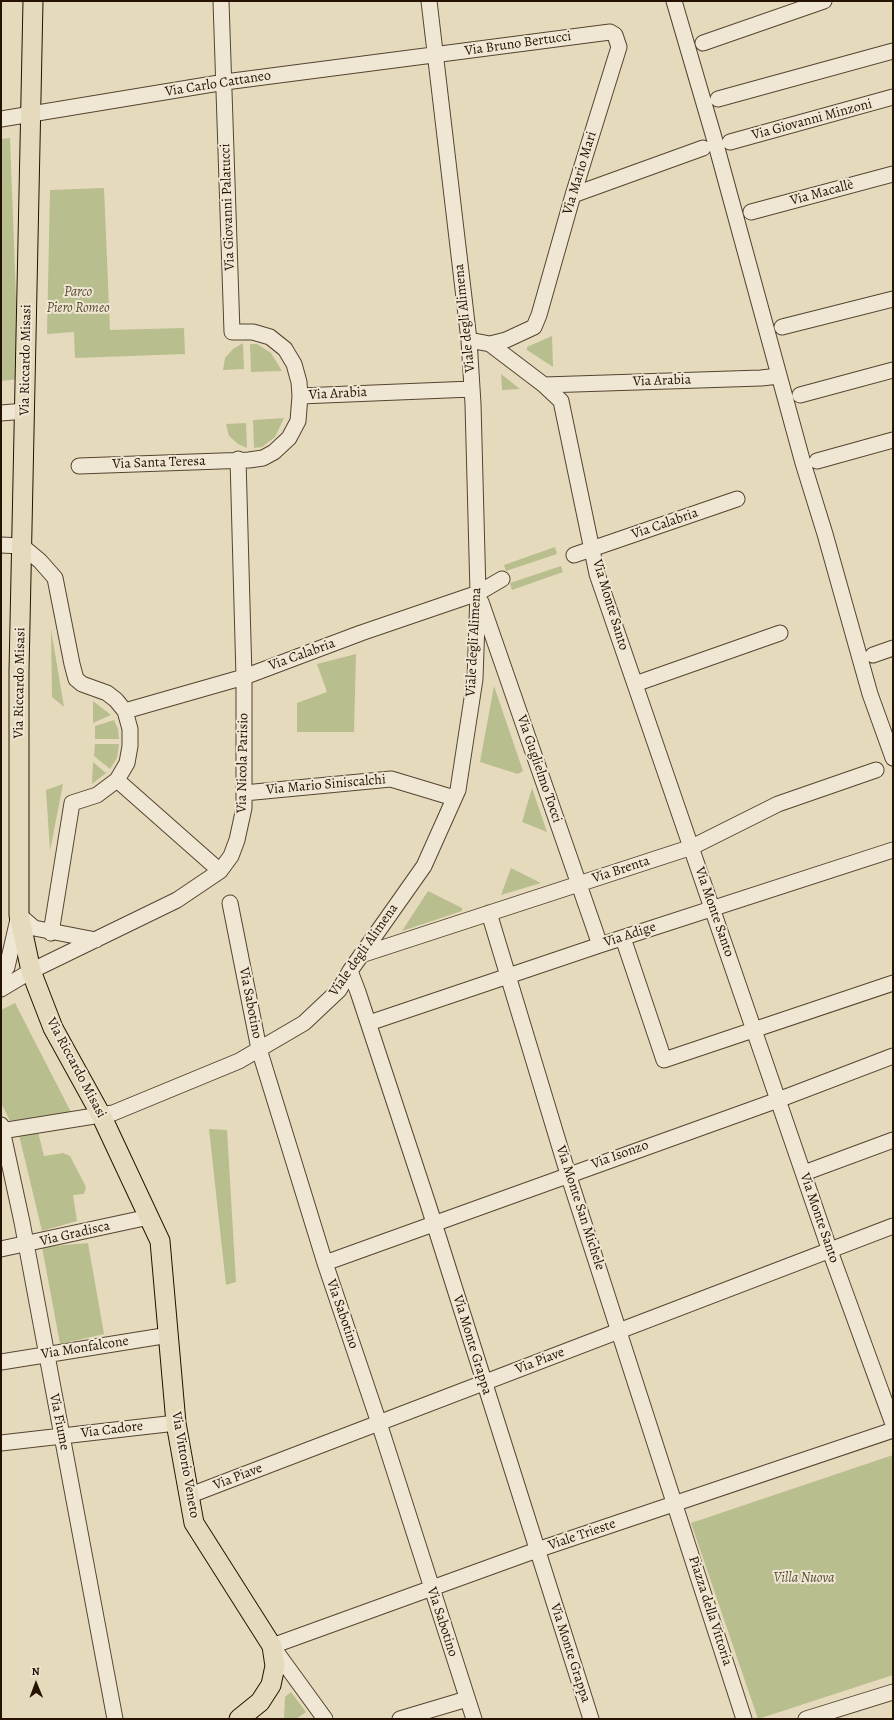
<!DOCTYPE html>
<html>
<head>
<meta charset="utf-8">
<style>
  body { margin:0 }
  #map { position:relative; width:894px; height:1720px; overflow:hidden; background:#e6dabd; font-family:Alegreya,serif }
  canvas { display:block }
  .frame { position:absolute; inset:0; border:2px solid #251200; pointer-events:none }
  .north { position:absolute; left:16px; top:1664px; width:40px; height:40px; -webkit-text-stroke:3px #efe7d4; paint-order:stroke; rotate:359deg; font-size:11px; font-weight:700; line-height:16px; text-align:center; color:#251200 }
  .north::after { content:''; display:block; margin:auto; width:14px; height:18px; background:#251200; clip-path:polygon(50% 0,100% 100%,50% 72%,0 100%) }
</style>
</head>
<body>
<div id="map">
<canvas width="894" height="1720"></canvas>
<div class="frame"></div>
<div class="north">N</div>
</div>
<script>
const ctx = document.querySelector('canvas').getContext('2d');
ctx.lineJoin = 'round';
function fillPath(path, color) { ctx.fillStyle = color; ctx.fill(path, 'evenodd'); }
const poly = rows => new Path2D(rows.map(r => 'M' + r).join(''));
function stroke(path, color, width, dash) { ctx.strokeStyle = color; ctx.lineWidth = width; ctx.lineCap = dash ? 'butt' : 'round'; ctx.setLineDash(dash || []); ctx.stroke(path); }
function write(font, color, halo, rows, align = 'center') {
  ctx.font = font + ' Alegreya,serif'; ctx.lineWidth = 4; ctx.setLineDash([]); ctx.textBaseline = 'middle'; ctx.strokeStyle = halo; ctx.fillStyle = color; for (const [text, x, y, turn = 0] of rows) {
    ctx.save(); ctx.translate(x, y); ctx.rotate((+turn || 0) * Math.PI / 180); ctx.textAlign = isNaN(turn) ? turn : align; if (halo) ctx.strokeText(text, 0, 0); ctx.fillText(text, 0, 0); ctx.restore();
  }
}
fillPath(poly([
  [10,138,19,379,1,381,1,139],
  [104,188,110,330,184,328,185,354,75,358,74,332,47,334,50,190],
  [552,336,553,367,527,350,527,347],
  [243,343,244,369,223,370,225,358,233,349],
  [250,344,257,344,271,353,282,371,251,372],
  [501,374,520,389,502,390],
  [284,418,275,437,262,447,254,448,253,420],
  [246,423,247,448,238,444,229,436,226,424],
  [555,547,557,554,506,571,504,565],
  [561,566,563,572,512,590,510,583],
  [51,629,64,707,52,697],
  [356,654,354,732,297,732,297,703,327,692,317,664],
  [494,686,523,771,518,774,480,762],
  [93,701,111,715,93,723],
  [114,720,118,729,119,739,95,739,95,726],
  [95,744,119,744,117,758,110,769,94,756],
  [93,762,106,773,92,784],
  [63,784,50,851,46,790],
  [532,788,547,832,522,822],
  [511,868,541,883,501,895],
  [428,891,462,908,462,911,402,931],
  [15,1003,72,1114,10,1121,1,1103,1,1010],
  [209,1129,227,1130,236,1282,226,1285],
  [18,1131,38,1132,44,1156,63,1153,70,1156,86,1187,84,1194,73,1195,77,1221,42,1231],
  [88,1243,104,1334,60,1344,42,1247],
  [893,1455,893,1675,758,1719,691,1523],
  [291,1692,306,1712,296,1719,284,1718,285,1697]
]), '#b9be8e');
const minor = poly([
  [674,1,715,141,803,463,825,534,870,694,893,758],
  [703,43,824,1],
  [718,99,893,51],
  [1,119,225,82,610,32,615,35,619,47,573,195,539,315,534,327,506,340,490,344],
  [730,142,893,97],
  [573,195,703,148],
  [751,212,893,174],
  [782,327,893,299],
  [469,340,490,344,544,385,561,401,597,574,830,1251,893,1424],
  [544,385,761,378,779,376],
  [800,395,893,370],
  [300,396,472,389],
  [1,413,25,411],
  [817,461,893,440],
  [79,466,249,460,263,458,274,452,289,438,298,421,300,396,299,382,294,364,285,349,270,337,253,332,232,332,221,1],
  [1,545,22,546,40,561,55,578,72,664,76,679,82,684,107,693,116,700,125,711,130,729,130,746,127,763,117,780,97,795,72,803,51,933],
  [574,555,737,499],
  [481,602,600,945],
  [873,655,893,648],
  [635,684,780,633],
  [125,711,244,677,361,633,478,593,502,579],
  [117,780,220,871],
  [244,793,391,779,454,798],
  [230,903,259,1049,325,1263,379,1423,474,1719],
  [489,913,568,1174,744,1719],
  [623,938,664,1060,893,983],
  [361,955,692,847,778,804,876,770],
  [350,971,358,992,428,1204,591,1719],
  [1,975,7,967,19,915,34,928,96,940],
  [1,989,31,971,177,900,220,871,231,856,237,840,244,808,244,677,238,459],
  [369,1023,600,945,893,850],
  [1,1125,22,1222,115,1719],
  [1,1131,113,1113,239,1061,304,1023,339,990,350,971,424,866,458,790,475,679,478,593,473,404,469,340,429,1],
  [804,1173,893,1140],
  [1,1249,149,1217],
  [325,1263,778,1100,893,1056],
  [1,1362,169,1335],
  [1,1443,176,1423],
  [188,1496,893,1226],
  [325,1719,272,1646,537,1550,893,1430],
  [400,1719,467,1699],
  [806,1719,893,1692]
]);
const major = poly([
  [33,1,19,671,19,915,31,971,53,1028,101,1115,160,1241,176,1423,194,1523,272,1646,275,1666,271,1685,260,1702,239,1719]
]);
stroke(minor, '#55442f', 17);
stroke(major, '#251200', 21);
stroke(minor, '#efe7d4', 15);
stroke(major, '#e6dabd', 19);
write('14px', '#251200', '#efe7d4', [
  ["Via Bruno Bertucci",518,44,-8],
  ["Via Carlo Cattaneo",218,84,-9],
  ["Via Giovanni Minzoni",812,120,-15],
  ["Via Mario Mari",580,173,-73],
  ["Via Macallè",822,193,-15],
  ["Via Giovanni Palatucci",228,207,-92],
  ["Viale degli Alimena",465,318,-96],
  ["Via Riccardo Misasi",26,360,-89],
  ["Via Arabia",662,381,-2],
  ["Via Arabia",338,394,-3],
  ["Via Santa Teresa",159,463,-2],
  ["Via Calabria",665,524,-19],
  ["Via Monte Santo",610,605,73],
  ["Viale degli Alimena",474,642,-87],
  ["Via Calabria",302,655,-20],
  ["Via Riccardo Misasi",20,683,-89],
  ["Via Nicola Parisio",243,763,-89],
  ["Via Guglielmo Tocci",539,769,71],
  ["Via Mario Siniscalchi",326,785,-5],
  ["Via Brenta",621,870,-18],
  ["Via Monte Santo",714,912,71],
  ["Via Adige",630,935,-18],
  ["Viale degli Alimena",364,950,-55],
  ["Via Sabotino",250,1003,79],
  ["Via Riccardo Misasi",76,1068,62],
  ["Via Isonzo",620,1155,-20],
  ["Via Monte San Michele",580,1208,72],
  ["Via Monte Santo",819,1218,71],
  ["Via Gradisca",75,1234,-13],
  ["Via Sabotino",342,1314,71],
  ["Via Monte Grappa",472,1345,73],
  ["Via Monfalcone",85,1348,-9],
  ["Via Piave",540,1361,-21],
  ["Via Fiume",59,1422,79],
  ["Via Cadore",112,1430,-7],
  ["Via Vittorio Veneto",185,1465,80],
  ["Via Piave",238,1477,-21],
  ["Viale Trieste",582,1535,-19],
  ["Piazza della Vittoria",710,1611,72],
  ["Via Sabotino",442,1622,72],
  ["Via Monte Grappa",570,1653,72]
]);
write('italic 14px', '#594e32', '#efe7d4', [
  ["Parco",78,293],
  ["Piero Romeo",78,309],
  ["Villa Nuova",804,1579]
]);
</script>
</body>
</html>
